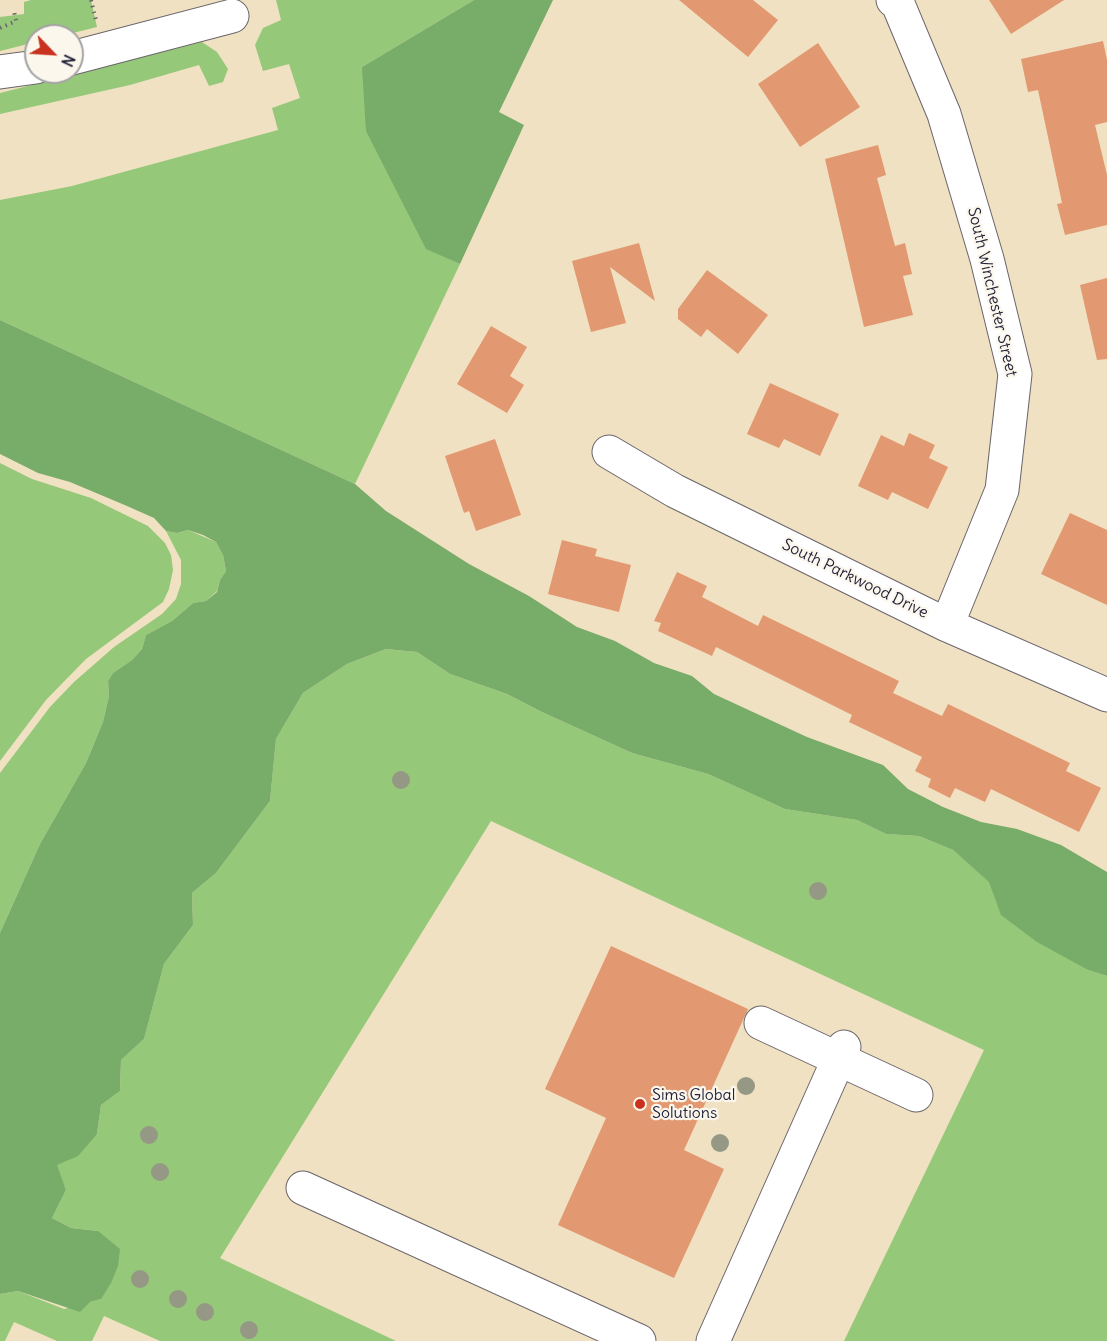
<!DOCTYPE html>
<html>
<head>
<meta charset="utf-8">
<style>
  body { margin:0 }
  #map { position:relative; width:1107px; height:1341px; overflow:hidden; background:#f0e1c2; font-family:Delius,sans-serif }
  canvas { display:block }
  .north { position:absolute; left:24px; top:24px; width:60px; height:60px; box-sizing:border-box; background:#fbf7ec; border:2px solid #a4a2a5; border-radius:50%; rotate:115deg; font-size:16px; font-weight:700; line-height:24px; text-align:center; color:#22223b }
  .north::after { content:''; display:block; margin:auto; width:21px; height:27px; background:#c8321e; clip-path:polygon(50% 0,100% 100%,50% 72%,0 100%) }
</style>
</head>
<body>
<div id="map">
<canvas width="1107" height="1341"></canvas>
<div class="north">N</div>
</div>
<script>
const ctx = document.querySelector('canvas').getContext('2d');
ctx.lineJoin = 'round';
function fillPath(path, color) { ctx.fillStyle = color; ctx.fill(path, 'evenodd'); }
const poly = rows => new Path2D(rows.map(r => 'M' + r).join(''));
function stroke(path, color, width, dash) { ctx.strokeStyle = color; ctx.lineWidth = width; ctx.lineCap = dash ? 'butt' : 'round'; ctx.setLineDash(dash || []); ctx.stroke(path); }
function write(font, color, halo, rows, align = 'center') {
  ctx.font = font + ' Delius,sans-serif'; ctx.lineWidth = 4.5; ctx.setLineDash([]); ctx.textBaseline = 'middle'; ctx.strokeStyle = halo; ctx.fillStyle = color; for (const [text, x, y, turn = 0] of rows) {
    ctx.save(); ctx.translate(x, y); ctx.rotate((+turn || 0) * Math.PI / 180); ctx.textAlign = isNaN(turn) ? turn : align; if (halo) ctx.strokeText(text, 0, 0); ctx.fillText(text, 0, 0); ctx.restore();
  }
}
fillPath(poly([
  [31,0,91,0,97,27,61,36,36,36,36,42,0,51,0,17,24,14,24,2],
  [276,0,474,0,362,67,426,248,460,264,355,484,0,320,0,200,72,186,278,130,272,108,300,98,289,64,263,71,255,45,263,28,281,20],
  [202,42,217,52,228,69,223,82,209,86,199,65,130,85,0,114,0,93],
  [0,463,32,479,91,498,148,526,165,543,171,555,173,570,169,589,163,602,86,659,46,700,0,761],
  [188,530,216,542,223,555,226,571,220,580,217,591,206,601,193,603,172,621,146,635,142,649,132,660,113,673,108,681,109,696,103,722,86,763,40,844,0,933,0,773,50,707,74,682,114,647,162,614,176,599,181,584,181,560,166,531,177,533],
  [386,649,417,652,450,674,507,694,542,712,632,753,708,774,785,809,857,820,886,834,919,836,953,850,990,882,1002,915,1088,970,1107,976,1107,1341,844,1341,984,1050,491,821,220,1258,396,1341,160,1341,104,1316,92,1341,57,1341,14,1322,5,1341,0,1341,0,1294,18,1291,64,1309,101,1299,98,1231,71,1228,52,1218,66,1190,56,1165,97,1134,101,1105,120,1091,121,1060,144,1039,164,964,193,925,192,893,216,873,270,801,276,739,303,693,347,664]
]), '#95c879');
fillPath(poly([
  [474,0,553,0,499,112,524,125,460,264,426,249,366,131,362,67],
  [0,320,355,484,386,511,469,564,529,596,577,627,615,641,654,663,692,676,714,694,807,737,883,765,908,789,943,807,981,822,1017,829,1061,845,1095,865,1107,872,1107,976,1088,970,1037,942,1001,915,989,882,953,850,919,836,886,834,857,820,785,809,708,774,632,753,542,712,507,694,450,674,417,652,386,649,347,664,303,693,276,739,270,801,216,873,192,893,193,925,164,964,144,1039,121,1060,120,1091,101,1105,97,1134,78,1156,57,1165,66,1190,52,1218,71,1228,98,1231,120,1249,118,1266,111,1283,101,1299,90,1302,80,1312,18,1291,0,1294,0,933,40,844,86,763,103,722,109,696,108,681,113,673,132,660,142,649,146,635,172,621,193,603,206,601,217,592,220,580,226,571,223,555,216,542,203,535,188,530,177,533,166,531,154,518,127,506,70,482,38,473,0,454]
]), '#78ac69');
fillPath(poly([
  [679,0,753,0,778,20,748,57],
  [989,0,1064,0,1011,34],
  [1103,41,1107,60,1107,122,1095,125,1107,175,1107,225,1065,235,1057,204,1062,203,1038,90,1028,92,1021,59],
  [818,43,860,107,800,147,758,84],
  [878,145,886,175,877,178,895,246,905,243,912,274,903,276,913,315,864,327,825,159],
  [639,243,655,301,610,267,626,323,591,332,572,261],
  [707,270,768,315,738,354,707,329,701,337,678,319,678,309],
  [1107,278,1107,359,1097,360,1080,285],
  [491,326,527,347,510,376,524,385,507,413,457,384],
  [770,383,839,414,820,456,784,439,779,448,747,434],
  [909,433,935,445,929,458,948,467,928,509,892,492,888,500,858,486,881,435,904,446],
  [495,439,521,515,476,531,469,511,464,513,445,456],
  [1070,513,1107,530,1107,605,1041,574],
  [562,540,597,549,595,556,631,565,619,612,548,594],
  [677,572,707,586,702,597,758,626,763,615,899,681,893,693,942,716,948,704,1070,763,1066,771,1101,788,1079,832,991,789,985,802,955,788,950,798,928,787,931,779,915,771,922,757,849,722,852,715,716,647,712,656,658,631,661,623,654,621],
  [611,946,748,1009,684,1150,724,1169,674,1278,558,1225,606,1118,545,1089]
]), '#e29870');
const minor = poly([
  [893,0,898,4,944,114,987,259,1015,374,1002,490,947,625],
  [72,58,232,16],
  [0,72,36,67],
  [609,452,675,491,947,625,1107,695],
  [761,1023,916,1095],
  [303,1188,639,1341],
  [713,1341,844,1047]
]);
stroke(minor, '#6a656a', 35);
stroke(poly([
  [91,0,96,20],
  [0,28,16,21,14,11]
]), '#6a656a', 4, [1.5, 4.5]);
stroke(minor, '#fff', 33);
ctx.fillStyle = '#959884';
for (const [x, y] of [
  [401,780],
  [818,891],
  [746,1086],
  [149,1135],
  [720,1143],
  [160,1172],
  [140,1279],
  [178,1299],
  [205,1312],
  [249,1330]
]) { ctx.beginPath(); ctx.arc(x, y, 9, 0, 2 * Math.PI); ctx.fill(); }
for (const [x, y, r, color] of [
  [640,1104,6,"#c8321e"]
]) { const dot = new Path2D(); dot.arc(x, y, r, 0, 2 * Math.PI); ctx.fillStyle = color; ctx.fill(dot); stroke(dot, '#fbf7ec', 2); }
write('16px', '#22223b', '#fbf7ec', [
  ["South Winchester Street",992,292,77],
  ["South Parkwood Drive",855,579,26]
]);
write('16px', '#22223b', '#fbf7ec', [
  ["Sims Global",652,1095],
  ["Solutions",652,1113]
], 'left');
</script>
</body>
</html>
